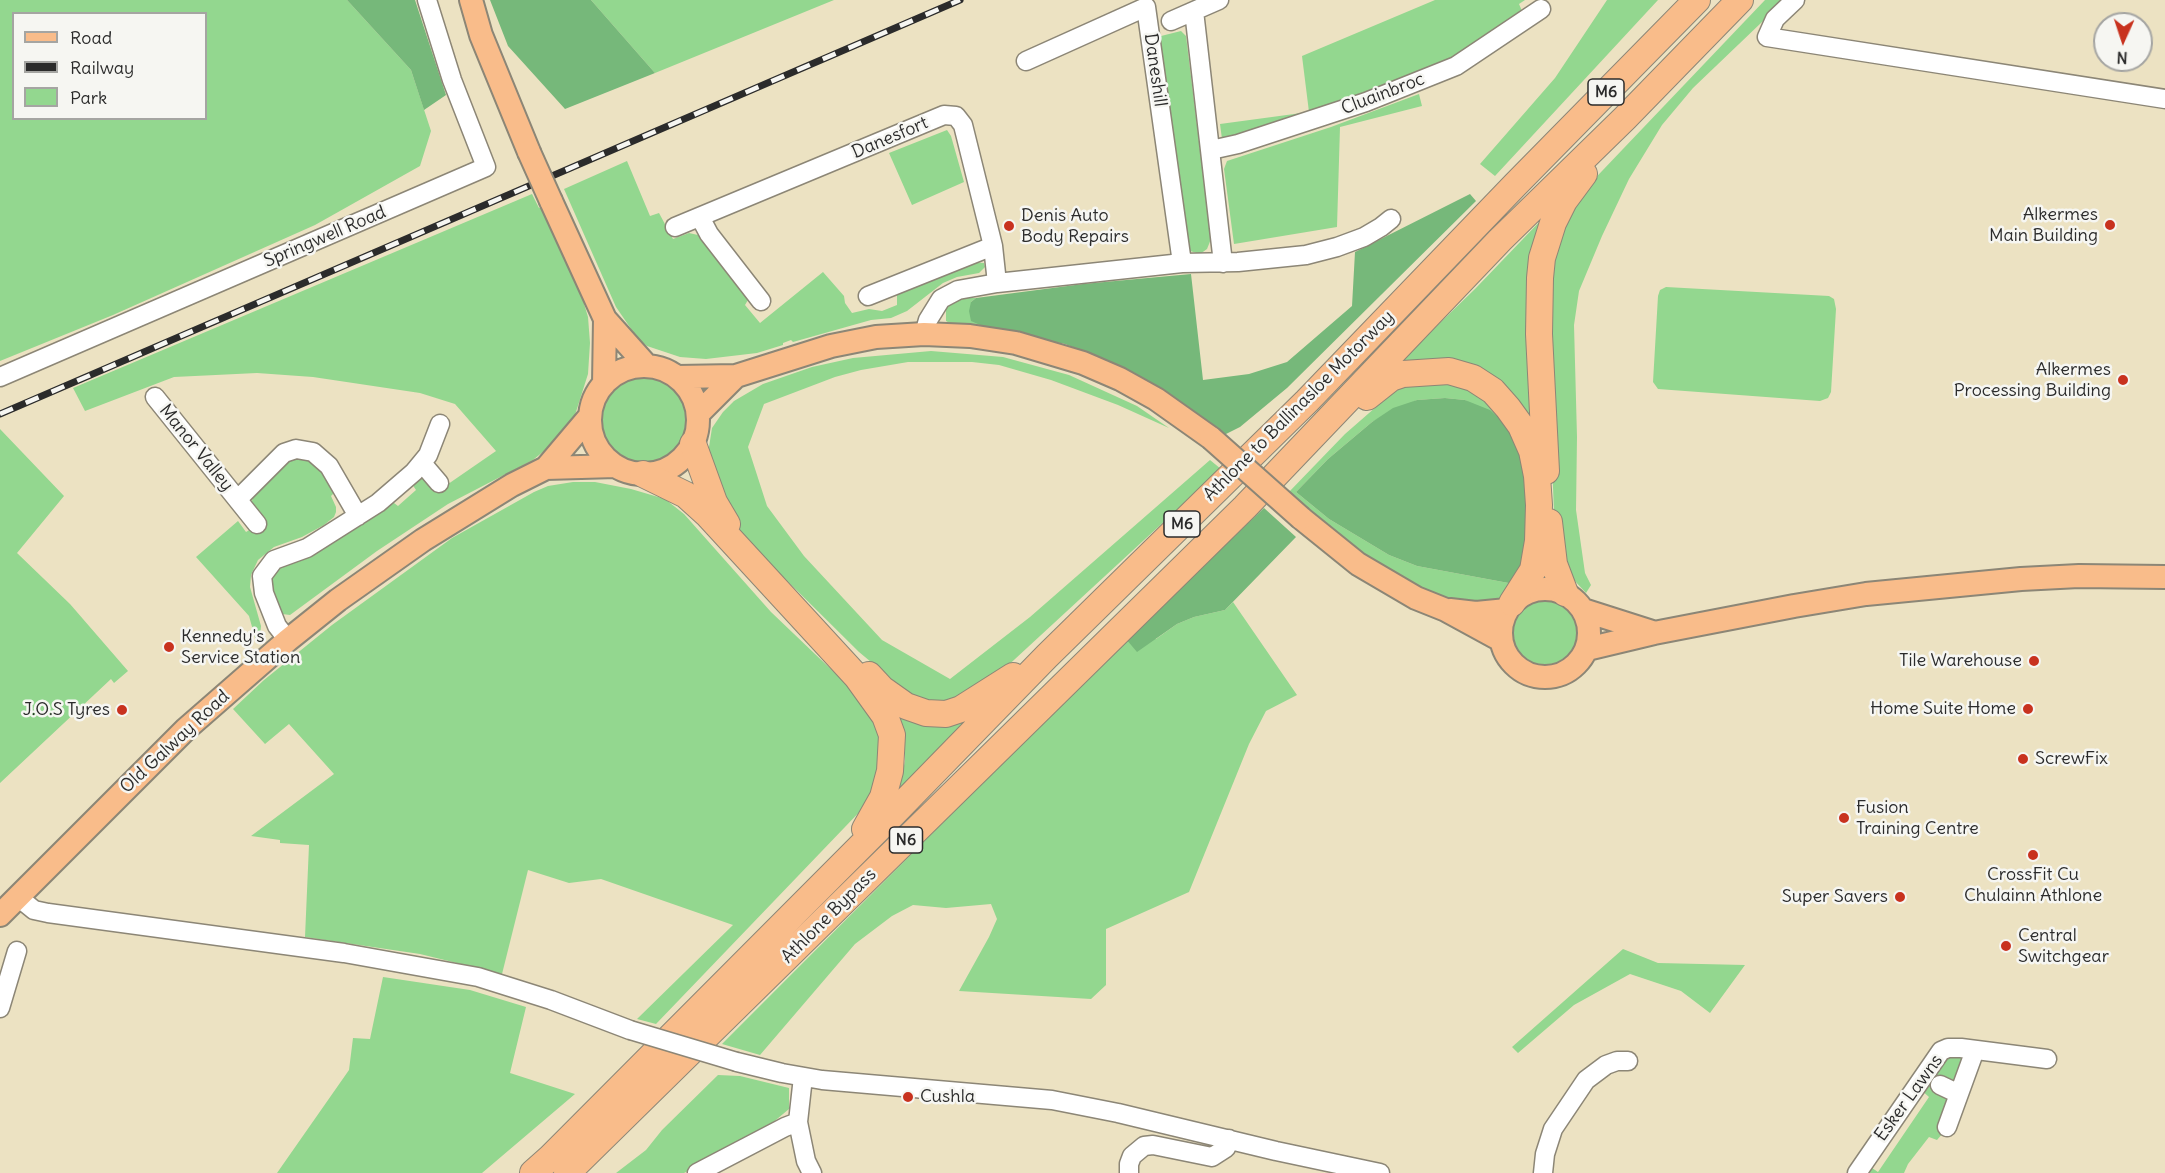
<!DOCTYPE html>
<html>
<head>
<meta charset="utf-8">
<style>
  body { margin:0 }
  #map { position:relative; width:2165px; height:1173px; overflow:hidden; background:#ece2c2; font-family:Delius,sans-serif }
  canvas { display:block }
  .legend { position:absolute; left:12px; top:12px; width:195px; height:108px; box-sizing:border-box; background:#f6f6f2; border:2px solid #a5a5a2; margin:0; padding:8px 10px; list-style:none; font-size:18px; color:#2b2b2b }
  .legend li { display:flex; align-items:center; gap:12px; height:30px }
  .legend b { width:30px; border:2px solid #a5a5a2 }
  .north { position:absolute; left:2093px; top:12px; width:60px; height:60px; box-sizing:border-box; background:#f6f6f2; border:2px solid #a5a5a2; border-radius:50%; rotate:183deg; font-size:16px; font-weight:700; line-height:24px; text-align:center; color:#2b2b2b }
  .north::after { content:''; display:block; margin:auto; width:21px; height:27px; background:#c8321e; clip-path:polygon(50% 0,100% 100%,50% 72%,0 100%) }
</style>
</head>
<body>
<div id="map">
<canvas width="2165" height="1173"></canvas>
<ul class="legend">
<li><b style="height:8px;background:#f9bc8a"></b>Road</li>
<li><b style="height:8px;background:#2b2b2b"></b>Railway</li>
<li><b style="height:16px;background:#93d78f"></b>Park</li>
</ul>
<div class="north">N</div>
</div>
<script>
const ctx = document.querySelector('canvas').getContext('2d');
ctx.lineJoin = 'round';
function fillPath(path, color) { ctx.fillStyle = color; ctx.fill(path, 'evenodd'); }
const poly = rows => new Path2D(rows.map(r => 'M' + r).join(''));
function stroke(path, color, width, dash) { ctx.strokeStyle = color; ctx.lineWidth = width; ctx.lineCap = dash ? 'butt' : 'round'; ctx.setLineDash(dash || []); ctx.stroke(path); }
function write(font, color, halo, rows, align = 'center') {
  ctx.font = font + ' Delius,sans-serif'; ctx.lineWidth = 5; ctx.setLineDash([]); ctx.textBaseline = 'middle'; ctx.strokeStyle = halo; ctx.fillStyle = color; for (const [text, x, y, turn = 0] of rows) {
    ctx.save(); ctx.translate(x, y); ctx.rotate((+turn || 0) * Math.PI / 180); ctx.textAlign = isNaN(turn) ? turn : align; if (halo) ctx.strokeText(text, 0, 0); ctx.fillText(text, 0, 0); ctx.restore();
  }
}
fillPath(poly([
  [0,0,347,0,411,70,431,131,420,166,315,225,113,315,0,361],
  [14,14,206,14,206,118,14,118],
  [591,0,834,0,655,73],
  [1435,0,1525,0,1519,4,1522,11,1456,60,1280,126,1222,139,1220,124,1309,112,1302,56],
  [1607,0,1658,0,1495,176,1480,164,1555,78],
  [1765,0,1785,0,1693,88,1662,125,1629,179,1602,236,1579,291,1574,325,1577,437,1576,510,1585,573,1591,585,1586,593,1573,579,1555,536,1547,341,1553,250,1582,192],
  [1181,31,1186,36,1211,239,1207,249,1200,254,1190,251,1157,37],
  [1419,94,1422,106,1340,127,1337,227,1234,244,1224,169,1227,161,1331,127],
  [947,130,951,136,964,182,912,205,889,153],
  [627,161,650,216,659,213,673,239,689,233,698,235,745,292,748,300,745,305,760,323,823,272,844,296,845,303,852,313,869,309,882,311,897,305,897,293,973,262,984,263,985,267,979,273,957,277,943,283,907,311,891,318,871,320,793,342,791,340,783,343,783,345,757,353,706,359,680,357,647,346,638,339,616,307,564,189],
  [532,194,539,208,544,206,579,287,588,317,590,343,588,374,575,415,566,429,550,446,533,460,448,504,377,551,290,615,282,614,278,609,272,591,272,577,278,568,390,500,398,506,416,490,410,481,419,477,423,478,438,491,496,451,455,404,420,393,313,377,257,373,174,377,85,411,73,388],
  [1546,215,1538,433,1504,392,1387,374,1475,289],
  [1666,287,1829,296,1834,299,1836,309,1831,392,1828,398,1820,401,1658,389,1653,382,1658,296,1660,290],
  [954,298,976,298,971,302,987,328,957,327,946,321,946,307],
  [931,351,1003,357,1069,375,1137,406,1169,428,1118,405,1051,380,999,365,972,362,908,362,861,370,835,377,764,404,748,447,767,506,804,556,882,640,950,679,1030,617,1210,460,1221,469,976,695,955,703,927,702,906,691,859,652,751,545,733,522,709,459,709,447,712,428,723,412,734,401,763,384,812,367,853,358],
  '597 422a47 47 0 1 1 94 0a47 47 0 1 1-94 0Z',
  [1446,383,1465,388,1483,396,1517,432,1465,400,1445,398,1417,400,1372,422,1328,459,1296,492,1329,519,1389,555,1417,566,1514,584,1507,594,1493,604,1436,599,1374,566,1288,493,1345,434,1392,393,1406,386],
  [0,429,64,496,17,553,70,604,128,671,114,683,111,679,0,783],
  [297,458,310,461,317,466,335,492,331,496,336,507,336,512,334,517,324,525,302,537,274,547,258,560,251,575,250,587,261,626,260,636,256,641,249,616,196,557,238,521,246,532,261,523,251,505,254,493,288,460],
  [573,482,595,482,631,489,665,499,684,514,771,612,860,697,883,736,884,762,868,803,656,1024,637,1019,733,925,601,879,569,883,528,870,502,974,420,954,305,937,309,845,280,843,280,840,251,836,334,774,289,724,265,744,233,709,264,680,332,625,452,538,534,492,548,486],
  '1511 633a36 36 0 1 1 72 0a36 36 0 1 1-72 0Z',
  [1233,602,1297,695,1266,711,1249,744,1189,892,1106,929,1106,985,1091,999,959,991,989,937,997,919,991,904,946,908,913,905,892,916,855,944,760,1055,722,1044,1126,639,1156,639,1177,624,1194,617,1225,610],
  [888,701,950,723,960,723,971,719,899,790,905,761,905,750,903,735],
  [1623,949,1658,963,1745,965,1710,1013,1681,991,1630,974,1574,1005,1518,1053,1512,1047],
  [383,977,470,990,526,1007,510,1073,575,1094,482,1173,277,1173,349,1070,353,1038,370,1039],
  [1945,1055,1964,1056,1948,1098,1943,1133,1937,1140,1929,1137,1908,1164,1904,1173,1864,1173,1869,1166,1878,1172,1929,1097,1920,1089],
  [718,1075,740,1076,789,1088,789,1109,771,1124,773,1129,684,1173,616,1173,646,1150,662,1130]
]), '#93d78f');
fillPath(poly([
  [347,0,415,0,446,95,424,110,411,70],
  [490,0,591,0,655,73,565,109,508,46],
  [1470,194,1476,201,1287,388,1240,427,1224,435,1175,399,1088,353,1065,344,987,328,971,321,969,311,971,302,976,298,1083,284,1191,274,1203,380,1249,374,1287,362,1352,306,1355,252],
  [1445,398,1465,400,1490,410,1503,422,1519,443,1527,477,1527,555,1514,584,1417,566,1389,555,1329,519,1296,492,1328,459,1372,422,1393,408,1417,400],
  [1264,508,1296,537,1225,610,1194,617,1177,624,1137,652,1126,639]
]), '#76b87a');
const minor = poly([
  [1795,0,1775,19,1767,37,2165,99],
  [1194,11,1223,263],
  [1171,21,1219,0],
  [1026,61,1146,7,1182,263],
  [1211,150,1238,144,1366,102,1456,66,1541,9],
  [700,217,709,234,761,301],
  [675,227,944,115,956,116,963,125,993,246,997,283],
  [868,296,993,246],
  [924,334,928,320,941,299,958,290,997,283,1182,263,1238,262,1306,255,1337,247,1364,237,1381,227,1391,219],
  [0,377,486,167,452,80,427,0],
  [155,397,257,524],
  [422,463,439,483],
  [238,499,284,453,296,449,313,452,329,466,358,516],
  [288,640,277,626,264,593,262,576,274,560,307,548,378,503,414,472,428,455,440,424],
  [18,897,34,910,48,913,344,953,478,977,551,1000,630,1030],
  [0,1008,17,951],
  [737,1062,782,1073,822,1080,1052,1100,1118,1113,1276,1151,1380,1173],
  [803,1077,798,1122,806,1161,812,1173],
  [1940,1085,1959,1094],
  [1947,1127,1975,1050],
  [697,1173,785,1127,798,1122],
  [1129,1173,1129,1164,1132,1156,1144,1146,1153,1145,1212,1157,1226,1148,1229,1139],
  [1543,1173,1545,1154,1553,1129,1586,1080,1606,1065,1617,1061,1628,1061],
  [1857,1173,1941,1051,1948,1048,1961,1048,2047,1059]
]);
const major = poly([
  [471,0,481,35,529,152],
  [551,201,605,319,647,366],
  '590 420a54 54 0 1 1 108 0a54 54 0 1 1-108 0Z',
  [677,377,736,376,831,346,876,337,924,334,970,336,1016,343,1083,363,1120,379,1156,399,1211,438],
  [604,384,605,319],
  [698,414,736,376],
  [546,468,616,466],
  [1301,518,1358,564,1416,598,1446,610,1501,640],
  '1501 633a44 44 0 1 1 88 0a44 44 0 1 1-88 0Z',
  [1450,610,1476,613,1507,610],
  [1583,610,1652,632],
  [1587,649,1654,633,1794,606,1866,594,2021,579,2079,576,2165,577],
  [0,915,186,729,288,640,338,600,423,540,512,485,546,468,590,416]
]);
const highway = poly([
  [1367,397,1391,378,1403,374,1449,371,1473,378,1493,391,1508,408,1521,426,1532,451,1537,476,1539,505,1538,541,1533,570,1512,603],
  [693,444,714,502,727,524],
  [1546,471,1539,334,1540,278,1542,258,1553,223,1564,201,1584,174],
  [643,474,686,495,707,514,857,677,885,716,892,735,890,771,883,797,865,829],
  [1549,522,1554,564,1565,593],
  [869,675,882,689,906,706,926,713,946,714,961,709,1013,676],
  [533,1173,551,1157,893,814,1047,656,1307,401,1515,185,1697,0],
  [567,1173,1245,507,1500,240,1625,118,1740,0]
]);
stroke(minor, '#8c8676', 21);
stroke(major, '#8c8676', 26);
stroke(highway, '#8c8676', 28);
stroke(minor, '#fff', 18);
stroke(major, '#f9bc8a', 22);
stroke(highway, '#f9bc8a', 26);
const rail = poly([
  [0,414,960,0]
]);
stroke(rail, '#2b2b2b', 7);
stroke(rail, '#f6f6f2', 4.5, [14]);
const minorBridge = poly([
  [630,1030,737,1062]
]);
const majorBridge = poly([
  [529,152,551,201],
  [1211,438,1301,518]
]);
stroke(minorBridge, '#8c8676', 21, []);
stroke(majorBridge, '#8c8676', 26, []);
stroke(minorBridge, '#fff', 18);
stroke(majorBridge, '#f9bc8a', 22);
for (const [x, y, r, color] of [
  [2110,225,6,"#c8321e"],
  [1009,226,6,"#c8321e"],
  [2123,380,6,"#c8321e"],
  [169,647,6,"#c8321e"],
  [2034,661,6,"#c8321e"],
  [2028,709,6,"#c8321e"],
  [122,710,6,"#c8321e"],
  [2023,759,6,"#c8321e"],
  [1844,818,6,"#c8321e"],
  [2033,855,6,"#c8321e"],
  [1900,897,6,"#c8321e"],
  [2006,946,6,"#c8321e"],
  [908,1097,6,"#c8321e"]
]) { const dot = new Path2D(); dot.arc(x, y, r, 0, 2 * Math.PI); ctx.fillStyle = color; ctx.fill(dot); stroke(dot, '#f6f6f2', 2); }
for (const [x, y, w] of [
  [1606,92,36],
  [1182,524,36],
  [906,840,33]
]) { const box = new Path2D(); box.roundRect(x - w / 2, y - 13, w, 26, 4.5); ctx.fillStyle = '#f6f6f2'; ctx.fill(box); stroke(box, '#2b2b2b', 1.5); }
write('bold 16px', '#2b2b2b', null, [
  ["M6",1606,92],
  ["M6",1182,524],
  ["N6",906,840]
]);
write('18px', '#2b2b2b', '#f6f6f2', [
  ["Daneshill",1155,70,82],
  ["Cluainbroc",1383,94,-21],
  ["Danesfort",890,138,-23],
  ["Springwell Road",325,237,-23],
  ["Athlone to Ballinasloe Motorway",1299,406,-45],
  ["Manor Valley",196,448,51],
  ["Old Galway Road",175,742,-43],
  ["Athlone Bypass",829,916,-45],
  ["Esker Lawns",1909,1098,-54]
]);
write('18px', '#2b2b2b', '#f6f6f2', [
  ["Alkermes",2098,215],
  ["Main Building",2098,236],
  ["Denis Auto",1021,216,"left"],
  ["Body Repairs",1021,237,"left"],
  ["Alkermes",2111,370],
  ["Processing Building",2111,391],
  ["Kennedy's",181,637,"left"],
  ["Service Station",181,658,"left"],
  ["Tile Warehouse",2022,661],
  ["Home Suite Home",2016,709],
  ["J.O.S Tyres",110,710],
  ["ScrewFix",2035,759,"left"],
  ["Fusion",1856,808,"left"],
  ["Training Centre",1856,829,"left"],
  ["CrossFit Cu",2033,875,"center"],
  ["Chulainn Athlone",2033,896,"center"],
  ["Super Savers",1888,897],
  ["Central",2018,936,"left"],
  ["Switchgear",2018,957,"left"],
  ["Cushla",920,1097,"left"]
], 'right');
</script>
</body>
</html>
